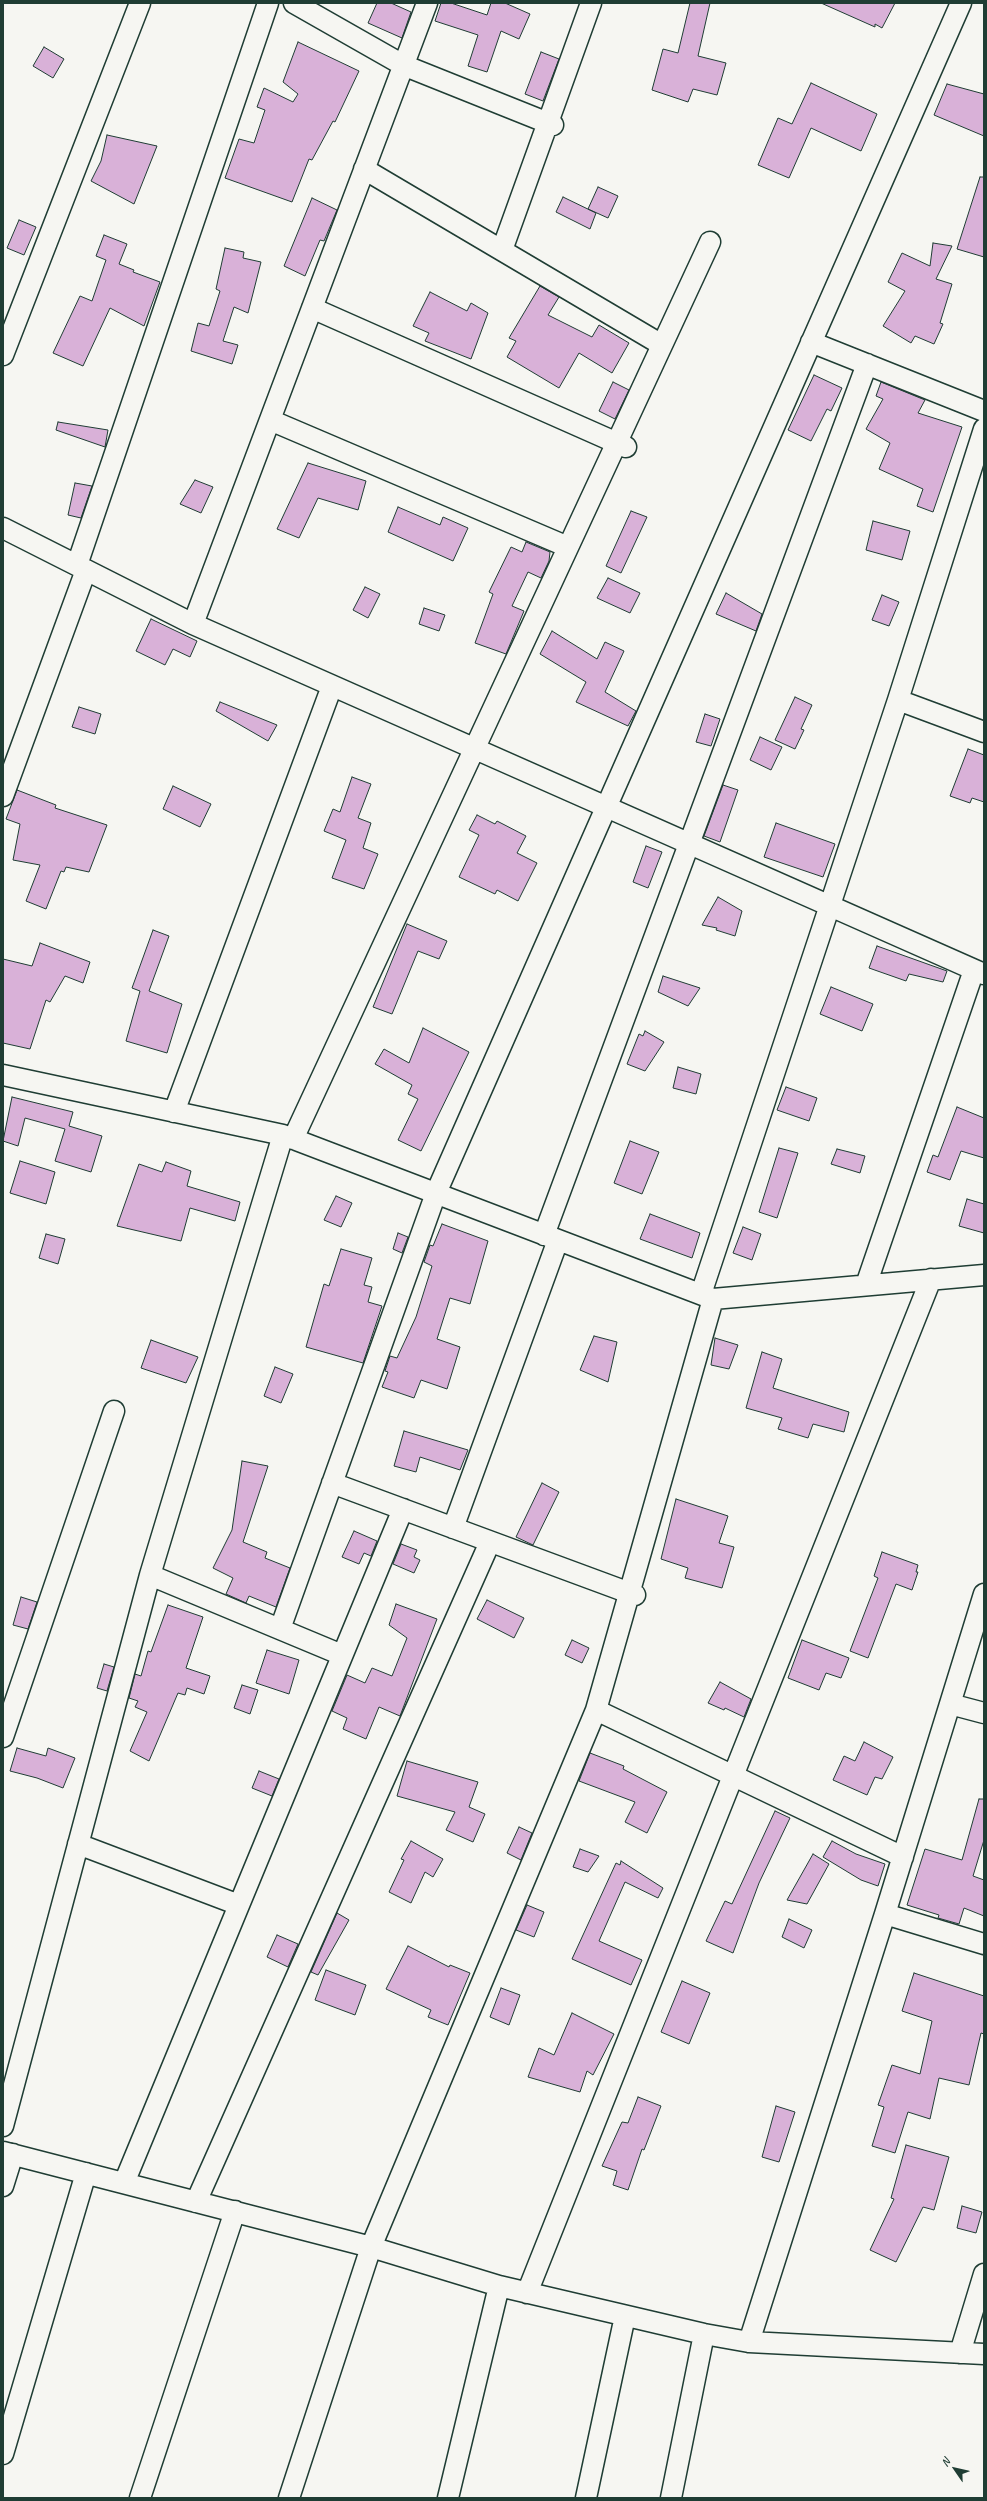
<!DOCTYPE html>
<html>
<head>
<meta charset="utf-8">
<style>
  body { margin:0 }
  #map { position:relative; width:987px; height:2501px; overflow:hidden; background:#f6f6f2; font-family:Caveat,sans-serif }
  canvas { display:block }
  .frame { position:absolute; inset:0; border:4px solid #1f3d34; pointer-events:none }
  .north { position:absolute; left:935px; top:2449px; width:40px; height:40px; -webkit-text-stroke:3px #f6f6f2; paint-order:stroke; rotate:304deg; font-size:11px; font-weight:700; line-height:16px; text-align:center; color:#1f3d34 }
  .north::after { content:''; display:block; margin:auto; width:14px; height:18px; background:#1f3d34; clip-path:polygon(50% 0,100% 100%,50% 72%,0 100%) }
</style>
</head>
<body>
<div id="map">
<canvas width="987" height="2501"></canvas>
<div class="frame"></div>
<div class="north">N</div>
</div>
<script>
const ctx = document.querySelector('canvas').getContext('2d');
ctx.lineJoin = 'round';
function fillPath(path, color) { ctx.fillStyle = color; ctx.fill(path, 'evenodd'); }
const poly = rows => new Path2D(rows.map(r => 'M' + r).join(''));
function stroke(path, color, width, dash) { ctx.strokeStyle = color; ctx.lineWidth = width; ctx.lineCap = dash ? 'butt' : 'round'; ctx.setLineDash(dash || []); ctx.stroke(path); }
const building = poly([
  [377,3,391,3,411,12,402,38,368,23,377,3],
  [441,3,451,3,487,15,491,3,505,3,530,14,519,39,501,31,487,72,468,66,478,35,435,21,441,3],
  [690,3,710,3,698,56,726,63,717,95,693,89,688,102,652,90,663,49,678,53,690,3],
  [821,3,895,3,882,28,875,24,875,27,821,3],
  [298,42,359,71,335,122,333,121,312,160,309,159,292,202,225,178,239,139,254,143,265,110,257,107,264,88,293,102,298,94,283,82,298,42],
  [44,47,64,59,53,78,33,66,44,47],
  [541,52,559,59,543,101,525,94,541,52],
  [811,83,877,114,861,151,811,128,789,178,758,165,778,118,792,124,811,83],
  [947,84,984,94,984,136,934,115,947,84],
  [107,135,157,146,134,204,91,181,101,161,107,135],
  [980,177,984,177,984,257,957,249,980,177],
  [598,187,618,196,608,218,588,209,598,187],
  [563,197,596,213,590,229,556,212,563,197],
  [312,198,337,210,324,241,320,240,305,276,284,266,312,198],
  [19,220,36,227,24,255,7,248,19,220],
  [104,235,127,244,119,264,134,270,133,272,160,282,144,326,110,308,83,366,53,353,80,296,92,301,106,260,96,256,104,235],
  [933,243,952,246,936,279,952,284,940,323,943,324,934,344,915,336,911,343,883,326,905,291,888,282,902,253,930,266,933,243],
  [225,248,244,252,243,258,261,262,248,313,234,307,223,341,238,345,232,364,191,351,198,323,209,326,220,291,216,289,225,248],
  [540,286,559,297,548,315,592,337,599,325,629,343,612,373,579,353,559,388,507,357,516,341,509,338,540,286],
  [430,292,467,311,471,303,488,313,471,359,425,341,429,333,413,326,430,292],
  [814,375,842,388,831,411,827,409,811,441,788,430,814,375],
  [613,382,629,390,615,419,599,411,613,382],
  [881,382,925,400,918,413,962,427,933,512,917,506,923,489,879,469,890,443,866,429,883,399,876,396,881,382],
  [58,422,108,430,105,447,56,430,58,422],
  [308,463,366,481,358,510,318,498,299,538,277,529,308,463],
  [195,480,213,487,201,513,180,504,195,480],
  [75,483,92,486,81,518,68,515,75,483],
  [398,507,440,525,443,517,468,528,453,561,388,532,398,507],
  [631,511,647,517,621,573,606,566,631,511],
  [873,521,910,531,902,560,866,550,873,521],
  [526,542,550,552,549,561,541,578,528,572,512,606,524,611,506,654,475,643,493,594,489,592,511,547,522,552,526,542],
  [608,578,640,593,630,613,597,598,608,578],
  [365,587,380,594,368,618,353,610,365,587],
  [726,593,762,614,756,631,716,614,726,593],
  [882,595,899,602,889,626,872,620,882,595],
  [424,608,445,615,439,631,419,624,424,608],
  [151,619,197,641,190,657,173,649,165,665,136,651,151,619],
  [552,631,597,659,605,642,624,651,605,692,636,711,628,726,576,702,586,682,540,654,552,631],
  [795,697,812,705,801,729,804,730,795,749,775,740,795,697],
  [220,702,277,725,268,741,216,711,220,702],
  [79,707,101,714,95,734,72,727,79,707],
  [705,714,720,719,711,746,696,742,705,714],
  [760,737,782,747,771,770,750,760,760,737],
  [968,749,984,755,984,802,972,798,970,803,950,796,968,749],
  [352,777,371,784,358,818,371,823,363,848,378,854,364,889,332,878,346,840,324,831,333,809,340,812,352,777],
  [723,785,738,790,720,842,704,836,723,785],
  [173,786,211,804,200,827,163,809,173,786],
  [17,790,56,805,55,808,107,825,89,872,66,867,64,872,61,871,46,909,26,901,40,865,13,860,20,824,6,819,17,790],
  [477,815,495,824,497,821,526,836,517,853,537,863,518,901,497,890,495,894,459,877,479,835,469,830,477,815],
  [776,823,835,844,823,877,764,857,776,823],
  [646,846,662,852,648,888,633,882,646,846],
  [718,897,742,911,735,936,716,930,717,928,702,925,718,897],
  [407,924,447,941,439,959,418,951,392,1014,373,1007,407,924],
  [153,930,169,936,149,991,182,1004,167,1053,126,1041,140,991,132,988,153,930],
  [40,943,90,962,83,983,65,976,50,1002,46,1000,30,1049,3,1043,3,959,32,966,40,943],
  [877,946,947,971,943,982,909,974,906,981,869,968,877,946],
  [663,976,700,988,688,1006,658,992,663,976],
  [831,987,873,1004,862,1031,820,1014,831,987],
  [423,1028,469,1052,421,1151,398,1140,418,1099,408,1094,412,1085,375,1064,384,1049,409,1063,423,1028],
  [645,1031,664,1042,645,1071,627,1064,639,1034,643,1036,645,1031],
  [678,1067,701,1074,696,1094,673,1088,678,1067],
  [786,1087,817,1098,809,1121,777,1110,786,1087],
  [12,1097,73,1112,69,1126,102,1136,91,1172,55,1161,65,1129,25,1118,18,1146,3,1141,12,1097],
  [957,1107,984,1118,984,1158,961,1151,950,1180,927,1172,933,1155,938,1157,957,1107],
  [630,1141,659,1152,642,1194,614,1183,630,1141],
  [779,1148,798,1153,777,1218,759,1212,779,1148],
  [837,1149,865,1156,860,1173,831,1164,837,1149],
  [20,1161,55,1172,46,1204,10,1193,20,1161],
  [166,1162,191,1171,187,1186,240,1202,235,1221,190,1208,181,1241,117,1226,139,1164,162,1172,166,1162],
  [336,1196,352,1203,341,1227,324,1220,336,1196],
  [967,1199,984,1204,984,1233,959,1226,967,1199],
  [650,1214,700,1233,692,1258,640,1239,650,1214],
  [442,1224,488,1241,470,1304,450,1298,437,1339,460,1347,447,1389,421,1380,414,1398,382,1387,388,1372,385,1371,390,1356,397,1358,416,1317,432,1266,424,1262,430,1245,433,1246,442,1224],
  [743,1227,761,1234,752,1260,733,1253,743,1227],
  [398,1233,408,1237,402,1253,393,1249,398,1233],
  [46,1234,65,1239,58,1264,39,1258,46,1234],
  [341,1249,372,1258,364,1285,372,1287,368,1302,382,1306,363,1363,306,1347,324,1284,329,1286,341,1249],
  [594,1336,617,1342,608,1382,580,1370,594,1336],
  [715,1338,738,1345,729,1369,711,1365,715,1338],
  [151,1340,198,1357,186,1383,141,1368,151,1340],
  [762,1352,782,1359,773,1388,849,1412,844,1432,813,1424,808,1438,778,1429,782,1418,746,1408,762,1352],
  [275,1367,293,1374,281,1403,264,1396,275,1367],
  [404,1431,468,1450,460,1470,420,1457,416,1472,394,1466,404,1431],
  [242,1461,268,1466,243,1542,267,1552,265,1558,290,1568,276,1607,249,1596,246,1603,226,1594,233,1578,213,1568,232,1530,242,1461],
  [542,1483,559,1492,533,1545,516,1537,542,1483],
  [676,1499,728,1516,719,1543,734,1547,722,1588,685,1578,688,1568,661,1559,676,1499],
  [354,1531,377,1541,371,1556,364,1553,359,1564,342,1557,354,1531],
  [401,1544,417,1550,414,1557,420,1560,414,1573,393,1564,401,1544],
  [882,1552,918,1565,916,1572,918,1572,912,1590,896,1584,868,1658,850,1651,878,1578,874,1576,882,1552],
  [21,1597,37,1602,28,1629,13,1625,21,1597],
  [487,1600,524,1618,514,1638,477,1619,487,1600],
  [396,1604,437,1619,400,1716,379,1707,366,1739,343,1729,347,1718,332,1711,347,1675,365,1683,372,1668,392,1676,407,1638,389,1625,396,1604],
  [168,1605,203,1617,186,1668,210,1676,204,1694,187,1688,185,1695,178,1693,149,1761,130,1751,147,1712,135,1707,138,1701,129,1698,135,1674,141,1676,148,1651,151,1652,168,1605],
  [572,1640,589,1648,582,1663,565,1655,572,1640],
  [802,1640,849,1658,841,1678,826,1673,819,1690,788,1678,802,1640],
  [267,1650,299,1660,289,1694,256,1683,267,1650],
  [104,1664,114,1667,107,1691,97,1688,104,1664],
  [720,1682,751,1699,744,1717,725,1708,724,1710,708,1703,720,1682],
  [242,1685,258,1690,250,1714,234,1708,242,1685],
  [864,1742,893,1757,882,1779,875,1777,867,1795,833,1780,844,1756,855,1761,864,1742],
  [17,1748,46,1756,48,1748,75,1758,63,1788,37,1778,10,1771,17,1748],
  [590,1753,624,1766,623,1769,667,1792,647,1833,625,1822,635,1802,579,1781,590,1753],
  [407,1761,478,1782,469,1807,485,1814,473,1842,446,1830,455,1812,397,1796,407,1761],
  [259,1771,279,1779,272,1796,252,1788,259,1771],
  [979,1799,984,1799,984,1840,973,1876,984,1880,984,1916,964,1908,959,1924,938,1918,939,1915,907,1905,925,1849,962,1860,979,1799],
  [775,1811,790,1818,759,1883,733,1953,706,1941,725,1901,732,1904,775,1811],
  [519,1827,532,1833,521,1860,507,1853,519,1827],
  [411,1841,443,1859,433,1877,425,1872,411,1903,389,1892,404,1860,401,1859,411,1841],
  [832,1841,856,1854,885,1864,878,1886,861,1880,823,1857,832,1841],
  [580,1849,599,1856,588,1872,573,1867,580,1849],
  [813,1854,829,1864,807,1904,787,1900,813,1854],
  [621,1861,663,1888,658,1898,625,1882,599,1941,642,1960,631,1985,572,1959,616,1863,620,1865,621,1861],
  [527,1905,544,1912,534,1937,516,1930,527,1905],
  [337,1913,349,1920,318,1975,311,1972,337,1913],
  [789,1919,812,1930,804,1948,782,1937,789,1919],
  [277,1935,298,1944,288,1967,267,1957,277,1935],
  [408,1946,449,1967,450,1965,470,1973,448,2025,428,2017,431,2010,386,1989,408,1946],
  [326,1970,366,1985,355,2015,315,2000,326,1970],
  [914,1973,984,1996,984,2034,981,2033,969,2085,939,2078,930,2119,908,2112,895,2153,872,2146,884,2107,878,2105,892,2065,920,2074,932,2021,902,2011,914,1973],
  [682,1981,710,1993,689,2044,661,2032,682,1981],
  [501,1988,520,1995,509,2025,490,2017,501,1988],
  [572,2013,614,2034,593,2075,587,2071,580,2092,528,2077,539,2048,554,2055,572,2013],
  [638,2097,661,2106,644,2150,642,2149,628,2190,613,2185,617,2171,602,2166,622,2122,628,2123,638,2097],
  [776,2106,795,2112,779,2162,762,2157,776,2106],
  [906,2145,949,2157,934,2210,923,2207,896,2262,870,2250,894,2199,891,2198,906,2145],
  [962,2206,982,2212,976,2233,957,2228,962,2206]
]);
fillPath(building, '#d9b1d8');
stroke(building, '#1f3d34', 1);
const street = poly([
  [294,3,403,65,553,125],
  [364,169,662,345],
  [502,250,591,3],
  [312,308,626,447],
  [811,342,984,411],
  [3,355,140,3],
  [270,420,568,547],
  [3,528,193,624,984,974],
  [77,565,268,3],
  [193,624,427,3],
  [898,700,984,732],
  [3,796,86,570],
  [3,1075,283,1135],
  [174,1112,332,686],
  [293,1139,710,242],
  [544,1235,867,364],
  [866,1285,974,970],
  [701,1294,898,700,984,429],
  [332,1483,635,1595],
  [453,1528,558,1240],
  [150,1575,342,1655],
  [280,1629,436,1193,961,3],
  [950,1704,984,1713],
  [596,1710,903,1857],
  [3,1737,114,1411],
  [78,1844,239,1905],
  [885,1914,984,1944],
  [3,2126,150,1575,283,1135,713,1299,984,1275],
  [3,2152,371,2247,499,2286,704,2334,749,2342,984,2354],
  [124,2183,403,1509],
  [3,2186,13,2154],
  [196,2202,490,1542],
  [527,2293,931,1279],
  [749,2342,885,1914,984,1594],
  [960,2353,984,2274],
  [3,2454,86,2173],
  [140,2498,235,2211],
  [289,2498,371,2247,596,1710,713,1299],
  [448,2498,499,2286],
  [586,2498,625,2316],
  [671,2498,704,2334]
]);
stroke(street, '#1f3d34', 23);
stroke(street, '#f6f6f2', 20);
</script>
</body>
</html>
